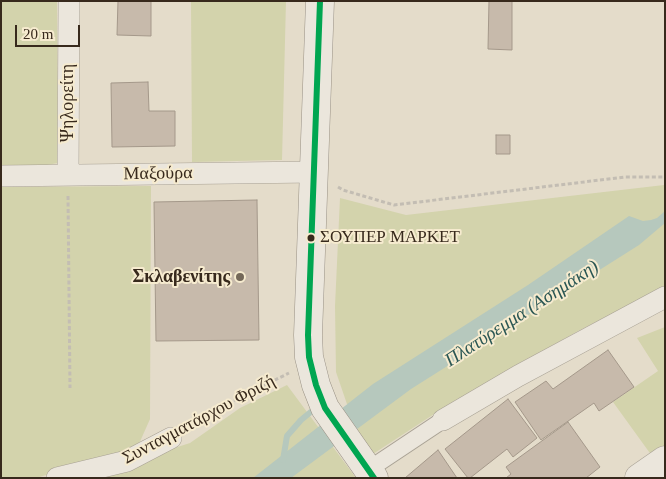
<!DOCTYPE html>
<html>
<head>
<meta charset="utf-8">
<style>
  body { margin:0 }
  #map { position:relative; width:666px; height:479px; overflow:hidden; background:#e4dcca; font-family:Georgia,serif }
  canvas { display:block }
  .frame { position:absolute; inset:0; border:2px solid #37291c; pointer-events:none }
  .scale { position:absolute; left:15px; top:25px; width:65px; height:22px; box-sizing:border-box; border:2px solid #37291c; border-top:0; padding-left:6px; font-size:15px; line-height:18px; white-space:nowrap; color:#37291c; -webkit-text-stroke:4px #f6ebcf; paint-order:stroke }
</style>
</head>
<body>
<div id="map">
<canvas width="666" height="479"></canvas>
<div class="frame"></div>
<div class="scale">20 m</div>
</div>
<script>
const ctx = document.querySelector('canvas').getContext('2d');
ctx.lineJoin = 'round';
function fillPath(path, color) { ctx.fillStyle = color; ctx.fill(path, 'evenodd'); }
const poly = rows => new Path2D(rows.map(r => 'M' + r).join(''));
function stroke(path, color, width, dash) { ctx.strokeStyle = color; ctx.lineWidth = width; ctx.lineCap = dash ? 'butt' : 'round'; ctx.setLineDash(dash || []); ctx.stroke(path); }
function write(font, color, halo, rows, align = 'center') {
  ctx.font = font + ' Georgia,serif'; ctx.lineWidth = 4; ctx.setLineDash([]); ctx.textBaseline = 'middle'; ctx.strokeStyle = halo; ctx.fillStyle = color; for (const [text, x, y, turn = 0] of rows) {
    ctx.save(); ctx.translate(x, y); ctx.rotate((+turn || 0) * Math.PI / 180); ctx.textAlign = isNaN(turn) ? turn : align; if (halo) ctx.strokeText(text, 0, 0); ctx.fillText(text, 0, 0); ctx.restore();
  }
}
fillPath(poly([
  [1,1,57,1,58,163,41,166,1,167],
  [191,1,286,1,282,160,192,162],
  [664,185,665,287,578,331,451,403,373,454,359,433,349,410,336,372,335,306,340,198,406,215],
  [151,186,150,419,138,446,127,451,36,478,1,478,1,187],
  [665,327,665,446,652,456,613,402,658,371,637,338],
  [287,385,356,478,81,478,190,443,240,408]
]), '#d3d3ac');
fillPath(poly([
  [665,211,665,223,639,245,411,389,291,478,253,478,373,384,528,285,629,216,643,221,651,220,657,218]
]), '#b6c8bd');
stroke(poly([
  [283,460,287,436,301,420,318,406]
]), '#b6c8bd', 6);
const building = poly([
  [118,1,151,1,151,36,117,35,118,1],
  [489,1,512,1,512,50,488,49,489,1],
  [148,82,149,111,175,111,175,146,112,147,111,83,148,82],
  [496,135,510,135,510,154,496,154,496,135],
  [257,200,259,340,156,341,154,202,257,200],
  [608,350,634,387,599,411,594,403,541,440,515,402,546,381,553,389,608,350],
  [508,399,537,438,513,457,507,449,470,478,468,478,445,449,508,399],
  [568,422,600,467,586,478,506,478,511,474,506,467,568,422],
  [438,450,457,478,405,478,438,450]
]);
fillPath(building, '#c7baab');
stroke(building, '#a4988a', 1);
const pedestrian = poly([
  [368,470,443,420]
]);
const minor = poly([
  [68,175,69,1],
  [1,176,314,172],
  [443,420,518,376,665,297],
  [57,478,127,461,171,438]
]);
const tertiary = poly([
  [639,478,665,460]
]);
const secondary = poly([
  [320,1,308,335,309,357,316,385,325,408,374,478]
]);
stroke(pedestrian, '#a8a194', 18);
stroke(minor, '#a8a194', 22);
stroke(tertiary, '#a8a194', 29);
stroke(secondary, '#989084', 29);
stroke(poly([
  [338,187,343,190,394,205,625,177,665,177],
  [68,196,70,388],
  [189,427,241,397,289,373]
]), '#c3bdb3', 3, [4, 2.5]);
stroke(pedestrian, '#ebe6dc', 16);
stroke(minor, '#ebe6dc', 21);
stroke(tertiary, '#ebe6dc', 28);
stroke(secondary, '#ebe6dc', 28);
stroke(poly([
  [320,1,308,335,309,357,316,385,325,408,374,478]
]), '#00a651', 6);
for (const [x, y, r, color] of [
  [311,238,4.5,"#37291c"],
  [240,277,5,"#746859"]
]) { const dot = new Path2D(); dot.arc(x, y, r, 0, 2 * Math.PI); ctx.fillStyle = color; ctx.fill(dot); stroke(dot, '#f6ebcf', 2); }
write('17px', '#37291c', '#f6ebcf', [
  ["ΣΟΥΠΕΡ ΜΑΡΚΕΤ",320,238]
], 'left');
write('18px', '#37291c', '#f6ebcf', [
  ["Ψηλορείτη",68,103,-90],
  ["Μαξούρα",158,174,-1],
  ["Συνταγματάρχου Φριζή",199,420,-28]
]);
write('bold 18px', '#37291c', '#f6ebcf', [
  ["Σκλαβενίτης",230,277]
], 'right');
write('italic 19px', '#2b5754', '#f6ebcf', [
  ["Πλατύρεμμα (Ασημάκη)",522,314,-33]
]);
</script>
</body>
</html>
